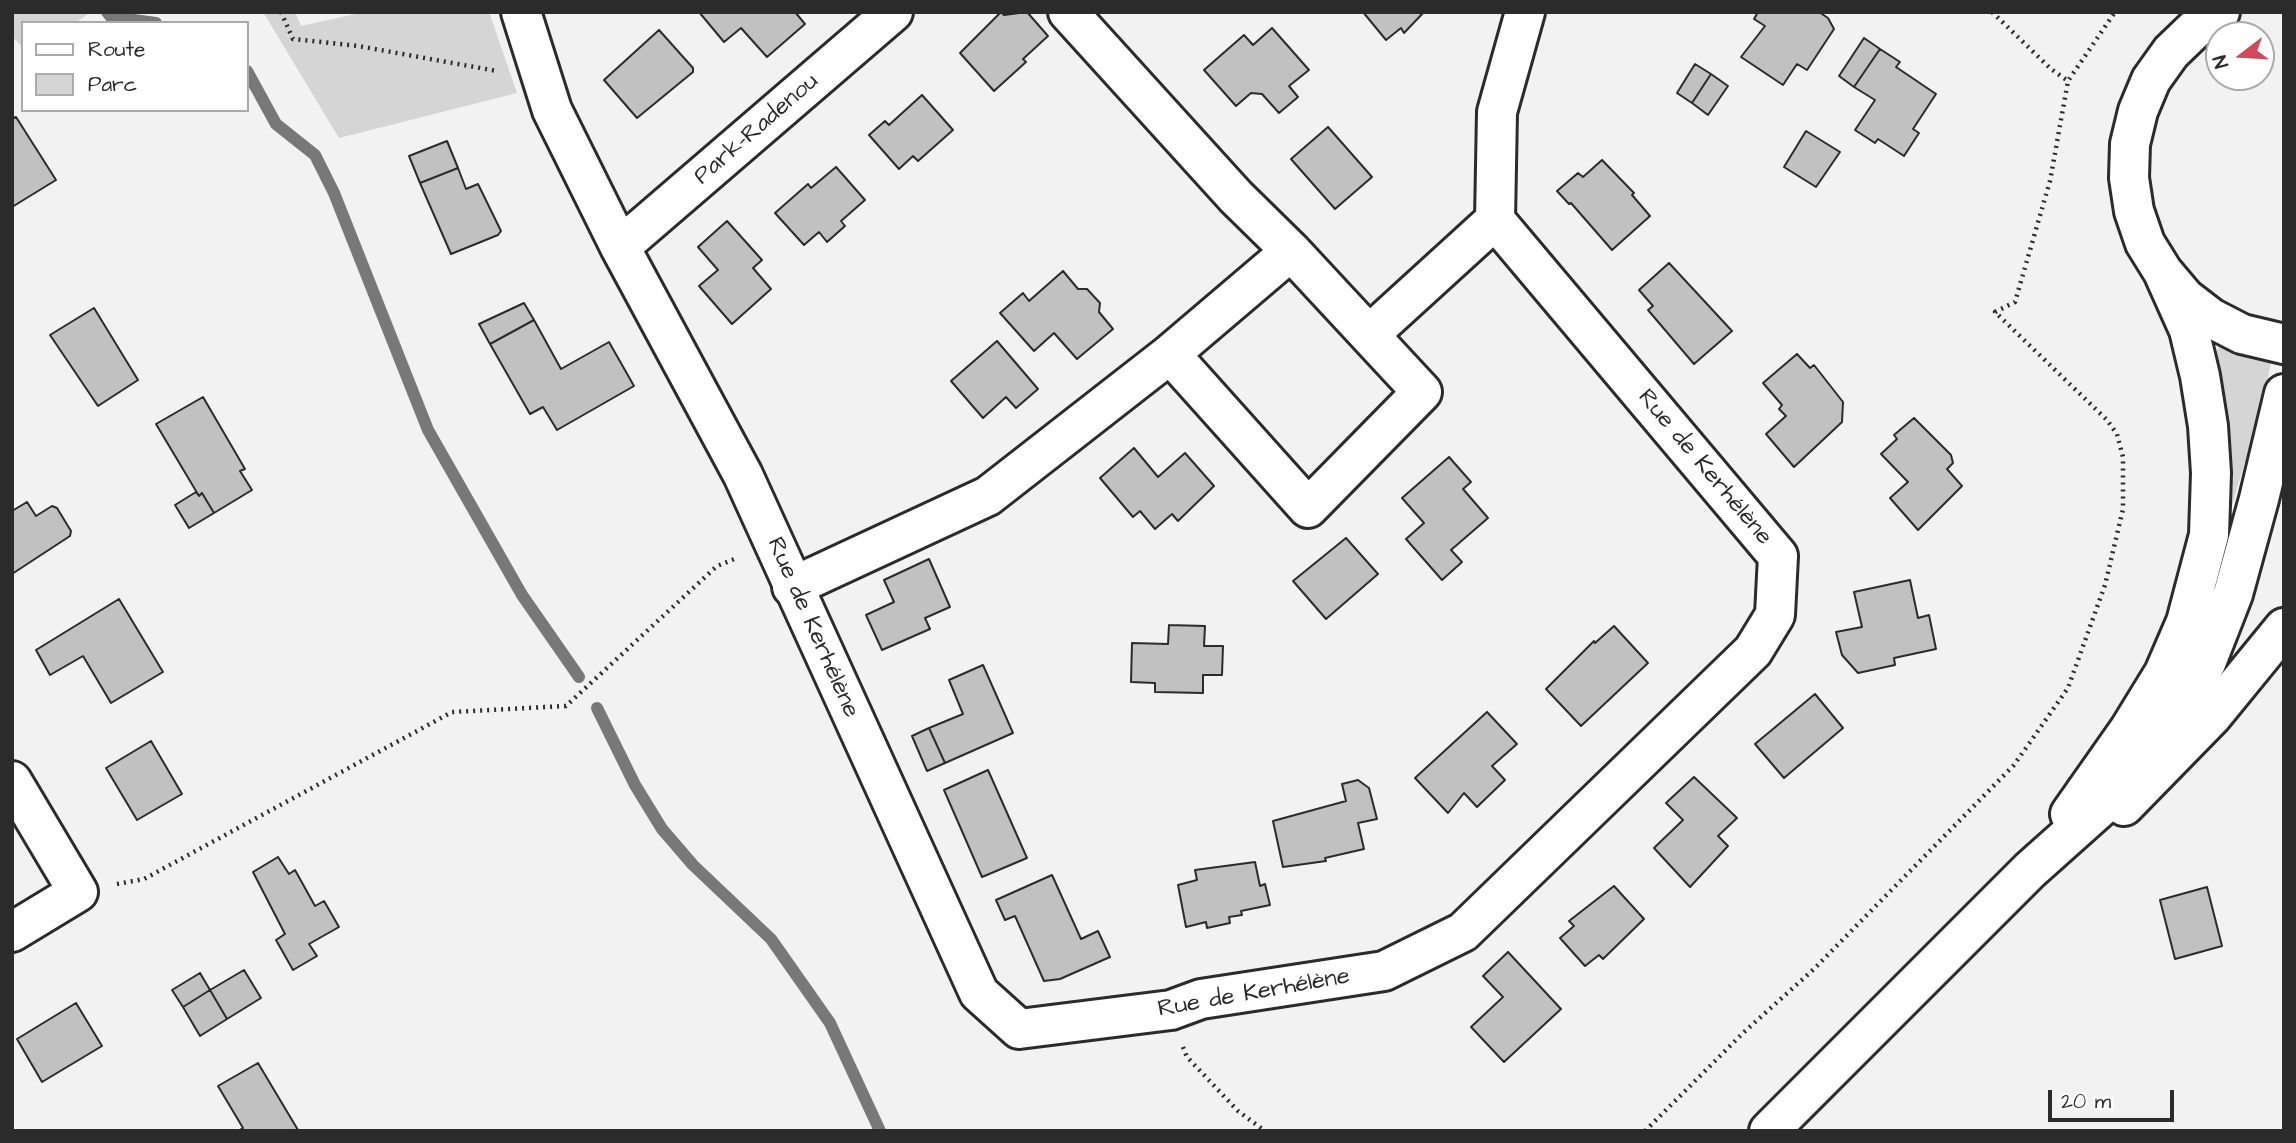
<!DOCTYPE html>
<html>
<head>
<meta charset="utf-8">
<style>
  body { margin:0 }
  #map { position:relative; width:2296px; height:1143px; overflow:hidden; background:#f2f2f2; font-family:"Architects Daughter",sans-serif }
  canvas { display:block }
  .frame { position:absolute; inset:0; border:14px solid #2b2b2b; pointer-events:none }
  .legend { position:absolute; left:21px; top:21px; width:228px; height:91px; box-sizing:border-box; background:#fff; border:2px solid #aaa; margin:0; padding:9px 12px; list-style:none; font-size:21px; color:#2b2b2b }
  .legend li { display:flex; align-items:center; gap:14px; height:35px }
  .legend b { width:35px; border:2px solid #aaa }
  .north { position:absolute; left:2205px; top:21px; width:70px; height:70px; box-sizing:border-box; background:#fff; border:2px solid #aaa; border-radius:50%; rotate:253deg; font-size:19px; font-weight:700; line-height:28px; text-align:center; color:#2b2b2b }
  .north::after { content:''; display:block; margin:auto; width:24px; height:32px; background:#d1495b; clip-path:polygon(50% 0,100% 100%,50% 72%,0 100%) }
  .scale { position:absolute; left:2048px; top:1090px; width:126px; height:32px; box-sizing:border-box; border:4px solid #2b2b2b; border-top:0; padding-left:9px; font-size:21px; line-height:24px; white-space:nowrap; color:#2b2b2b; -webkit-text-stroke:5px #fff; paint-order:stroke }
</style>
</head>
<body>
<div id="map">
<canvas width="2296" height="1143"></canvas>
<div class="frame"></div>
<ul class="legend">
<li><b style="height:9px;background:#fff"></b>Route</li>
<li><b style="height:19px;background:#d5d5d5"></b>Parc</li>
</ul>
<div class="north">N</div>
<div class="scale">20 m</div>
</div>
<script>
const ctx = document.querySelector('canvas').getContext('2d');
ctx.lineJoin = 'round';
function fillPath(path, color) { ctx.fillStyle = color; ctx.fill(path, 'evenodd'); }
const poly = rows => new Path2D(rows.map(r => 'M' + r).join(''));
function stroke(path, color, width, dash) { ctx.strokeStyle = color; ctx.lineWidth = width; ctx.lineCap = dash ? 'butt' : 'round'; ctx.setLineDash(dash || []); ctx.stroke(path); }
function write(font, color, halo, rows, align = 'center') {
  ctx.font = font + ' "Architects Daughter",sans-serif'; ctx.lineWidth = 5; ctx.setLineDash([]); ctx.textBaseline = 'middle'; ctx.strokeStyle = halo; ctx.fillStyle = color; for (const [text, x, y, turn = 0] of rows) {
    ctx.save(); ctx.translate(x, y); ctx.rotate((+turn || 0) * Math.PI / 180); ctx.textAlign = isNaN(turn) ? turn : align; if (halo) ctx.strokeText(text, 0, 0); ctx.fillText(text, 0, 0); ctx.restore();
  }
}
fillPath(poly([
  [12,12,91,12,75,23,23,23,23,48,12,36],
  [263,12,295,12,301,26,365,12,489,12,517,93,339,138],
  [2219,344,2236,346,2272,358,2263,400,2223,536,2215,360]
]), '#d5d5d5');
stroke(poly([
  [107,12,111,17,156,23],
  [247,71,276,124,315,155,334,193,428,430,522,595,579,677],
  [597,708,635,785,662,829,693,865,771,939,830,1023,880,1131]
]), '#787878', 12);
const building = poly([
  [699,12,795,12,805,24,767,57,741,28,724,42,699,12],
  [1001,12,1004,15,1027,12,1048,36,1023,59,1026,62,994,91,960,53,1001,12],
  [1363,12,1424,12,1404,33,1401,28,1386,40,1363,12],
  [1758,12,1819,12,1828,18,1834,29,1807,70,1797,64,1783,85,1741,57,1765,26,1754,19,1758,12],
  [1272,28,1309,70,1289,86,1298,97,1279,113,1262,94,1251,93,1236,106,1204,70,1244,35,1253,45,1272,28],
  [659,30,693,68,693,72,637,118,604,80,659,30],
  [1864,38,1880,49,1854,87,1839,76,1864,38],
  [1880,49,1900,62,1896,67,1936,94,1913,129,1919,133,1904,156,1878,139,1875,143,1855,130,1875,100,1854,87,1880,49],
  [1695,64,1711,74,1692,103,1677,93,1695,64],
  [1711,74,1728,86,1708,115,1692,103,1711,74],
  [922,95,953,130,918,161,913,156,899,169,869,135,885,121,889,125,922,95],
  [16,117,56,180,12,207,12,119,16,117],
  [1328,127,1372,177,1335,209,1291,159,1328,127],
  [1806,131,1840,152,1816,187,1784,167,1806,131],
  [447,141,458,168,420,183,409,156,447,141],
  [1602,160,1634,193,1632,195,1650,216,1612,250,1571,203,1569,204,1557,191,1578,173,1583,177,1602,160],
  [836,167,865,200,841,221,845,226,827,242,819,232,804,245,775,213,808,184,811,188,836,167],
  [458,168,466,189,478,184,501,231,498,235,451,254,420,183,458,168],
  [727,221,762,260,753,268,771,289,732,324,699,286,718,270,698,247,727,221],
  [1669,263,1732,331,1694,364,1648,310,1653,306,1639,290,1669,263],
  [1063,271,1078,289,1087,289,1100,303,1099,312,1113,329,1077,359,1054,333,1034,351,1000,313,1023,293,1029,301,1063,271],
  [524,303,534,320,490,344,479,324,524,303],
  [94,308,138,380,98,406,50,335,94,308],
  [534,320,561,369,609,342,634,386,557,430,543,407,530,414,490,344,534,320],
  [997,341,1038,389,1016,408,1006,397,983,418,951,381,997,341],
  [1797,354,1810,368,1814,365,1843,402,1842,422,1794,467,1766,434,1786,416,1779,409,1782,405,1763,383,1797,354],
  [203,397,245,469,240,471,252,490,214,513,202,493,199,496,156,424,203,397],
  [1914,418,1951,455,1953,463,1947,469,1962,486,1918,530,1890,498,1908,482,1881,454,1897,439,1894,435,1914,418],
  [1134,448,1158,477,1185,453,1214,486,1178,521,1172,514,1155,529,1140,511,1133,517,1100,478,1134,448],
  [1449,457,1471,482,1463,489,1488,518,1451,550,1462,562,1442,580,1406,539,1424,523,1402,498,1449,457],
  [196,492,199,496,202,493,214,513,189,528,175,505,196,492],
  [27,502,36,516,52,506,57,508,71,531,70,536,12,574,12,511,27,502],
  [1346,538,1378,574,1326,619,1293,581,1346,538],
  [929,559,950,607,925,618,930,629,882,650,866,615,894,602,884,580,929,559],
  [1910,580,1918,618,1929,615,1936,649,1894,658,1895,665,1858,673,1842,655,1836,632,1862,627,1854,592,1910,580],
  [119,599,163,672,111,703,83,656,50,675,36,650,119,599],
  [1169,625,1205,626,1204,646,1223,646,1222,675,1203,675,1203,693,1155,692,1155,683,1131,682,1132,643,1168,644,1169,625],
  [1614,626,1648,663,1581,726,1546,689,1594,641,1595,643,1614,626],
  [983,665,1013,733,945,763,929,728,963,714,949,680,983,665],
  [1815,694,1843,728,1784,778,1755,744,1815,694],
  [1487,712,1517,744,1492,766,1505,780,1477,807,1464,793,1448,813,1415,778,1487,712],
  [929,728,945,763,927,771,912,736,929,728],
  [151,741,182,794,137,820,106,768,151,741],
  [988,770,1027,858,982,877,944,790,988,770],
  [1694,777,1737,818,1718,836,1728,846,1690,887,1654,848,1683,820,1666,803,1694,777],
  [1358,780,1369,788,1377,819,1358,823,1364,849,1325,858,1326,861,1283,867,1273,821,1346,801,1342,784,1358,780],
  [278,857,289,874,295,870,315,906,324,901,339,927,309,944,317,956,293,970,276,940,285,934,253,872,278,857],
  [1255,862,1260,886,1265,884,1270,905,1241,911,1242,915,1229,917,1230,923,1207,928,1206,922,1186,927,1178,885,1197,880,1195,870,1255,862],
  [1052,875,1081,939,1098,931,1110,957,1060,979,1044,981,1015,916,1005,920,996,900,1052,875],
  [1614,886,1644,919,1603,959,1599,955,1585,966,1560,938,1574,926,1569,921,1614,886],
  [2207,887,2222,946,2175,959,2160,900,2207,887],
  [1508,952,1561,1009,1504,1062,1471,1027,1503,997,1483,976,1508,952],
  [244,970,261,998,227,1019,210,990,244,970],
  [200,973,210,990,183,1007,172,990,200,973],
  [210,990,227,1019,200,1036,183,1007,210,990],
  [76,1003,102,1046,42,1082,17,1039,76,1003],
  [258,1063,298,1130,297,1131,238,1131,243,1128,218,1086,258,1063]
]);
fillPath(building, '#c1c1c1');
stroke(building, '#2b2b2b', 2);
const minor = poly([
  [521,12,552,110,620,247,743,475,979,993,1019,1029,1171,1010,1201,999,1384,971,1463,932,1753,651,1775,615,1778,556,1495,220,1497,112,1525,12],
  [1068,12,1236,197,1291,251],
  [620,247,893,12],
  [1291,251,1422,392,1308,508,1170,354,1291,251],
  [1370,334,1495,220],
  [792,587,988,496,1170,354],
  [12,781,78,892,12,932]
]);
const secondary = poly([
  [2124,806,2212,716,2284,628]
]);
const primary = poly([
  [2220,12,2195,29,2171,52,2151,80,2138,111,2130,144,2129,178,2134,211,2145,243,2163,272,2185,298,2211,318,2242,334,2284,344],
  [2070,814,2129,730,2164,673,2186,622,2209,535,2211,473,2208,426,2200,376,2189,330,2163,272],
  [1769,1131,2030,870,2123,787,2175,718,2206,663,2233,594,2259,499,2284,394]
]);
stroke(minor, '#2b2b2b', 44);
stroke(secondary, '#2b2b2b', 44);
stroke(primary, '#2b2b2b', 44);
stroke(poly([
  [281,12,293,39,358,46,497,71],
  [1992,12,2051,69,2068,81],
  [117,884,144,879,452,712,566,706,717,566,737,558],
  [1183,1047,1187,1057,1238,1111,1265,1131],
  [1645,1131,1743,1033,1814,969,2014,765,2068,688,2105,585,2123,509,2123,457,2117,434,2107,420,1995,312,2015,302,2050,181,2068,81,2115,12]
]), '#2b2b2b', 4.5, [2, 5]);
stroke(minor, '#fff', 38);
stroke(secondary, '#fff', 38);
stroke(primary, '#fff', 38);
write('24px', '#2b2b2b', '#fff', [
  ["Park-Radenou",757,130,-41],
  ["Rue de Kerhélène",1704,468,50],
  ["Rue de Kerhélène",812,628,66],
  ["Rue de Kerhélène",1254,994,-10]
]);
</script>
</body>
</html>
